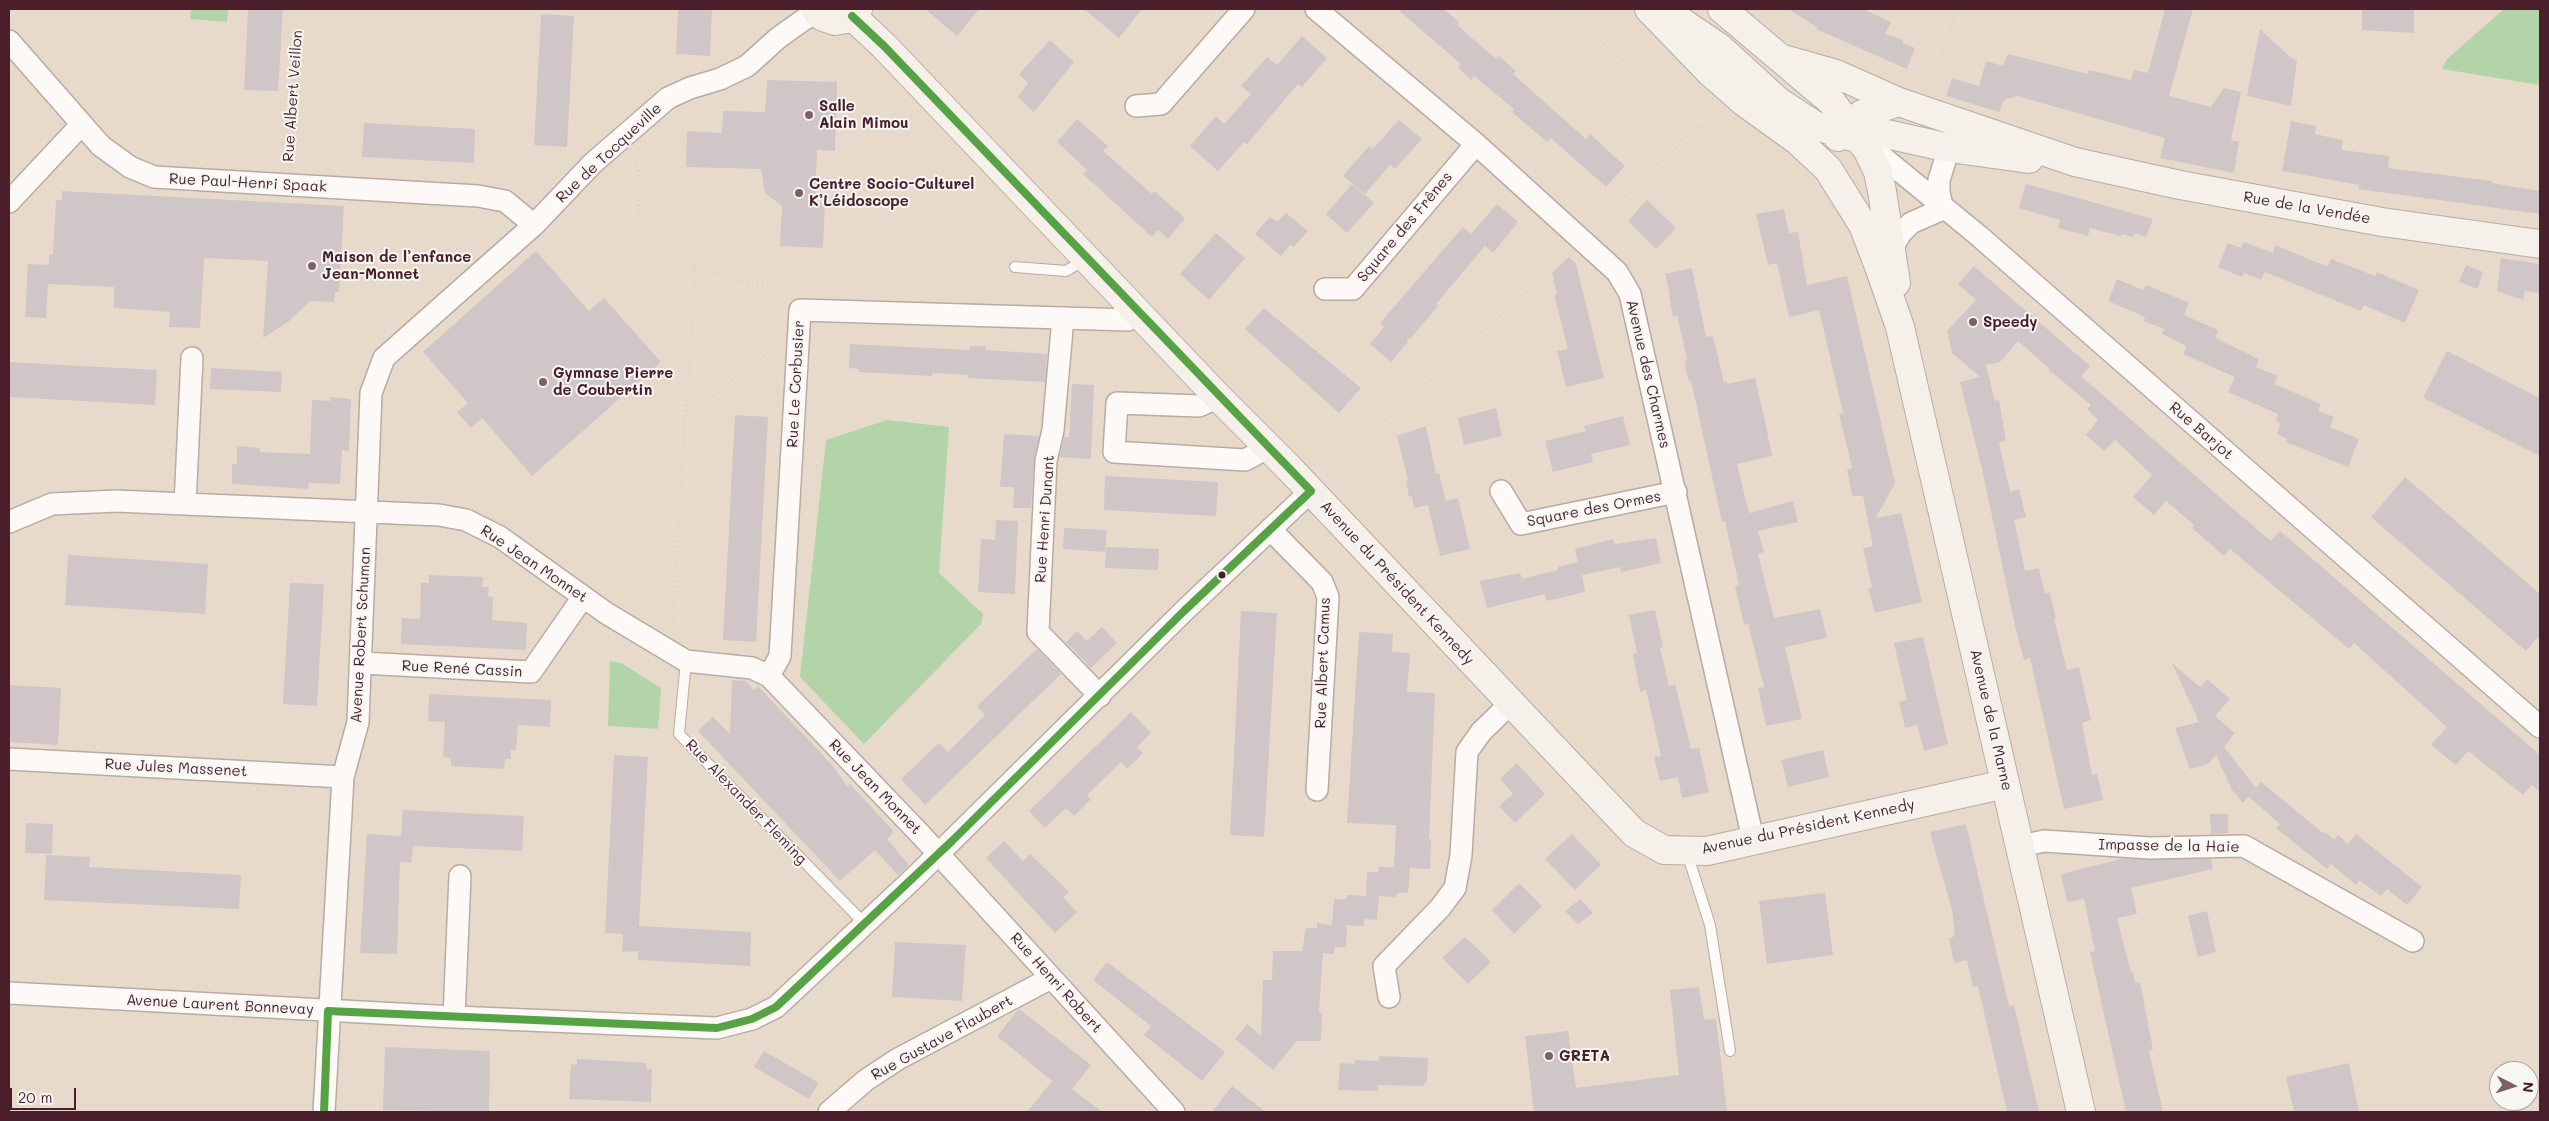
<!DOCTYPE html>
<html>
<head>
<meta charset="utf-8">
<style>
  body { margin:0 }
  #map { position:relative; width:2549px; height:1121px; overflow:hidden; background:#e8dacb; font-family:Mali,sans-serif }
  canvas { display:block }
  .frame { position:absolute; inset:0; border:10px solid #4a1f2b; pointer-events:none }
  .north { position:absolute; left:2489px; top:1061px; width:50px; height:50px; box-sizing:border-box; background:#f6f6f2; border:1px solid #b1a0a2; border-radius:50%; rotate:95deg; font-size:14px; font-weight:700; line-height:20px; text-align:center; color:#4a1f2b }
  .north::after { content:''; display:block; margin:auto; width:18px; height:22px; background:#816063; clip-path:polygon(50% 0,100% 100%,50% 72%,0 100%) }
  .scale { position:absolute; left:10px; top:1088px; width:66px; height:22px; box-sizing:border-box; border:2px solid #4a1f2b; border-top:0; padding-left:6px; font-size:15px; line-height:18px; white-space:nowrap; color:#4a1f2b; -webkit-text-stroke:4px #f6f6f2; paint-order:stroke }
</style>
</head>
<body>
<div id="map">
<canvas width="2549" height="1121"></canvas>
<div class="frame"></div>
<div class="north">N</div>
<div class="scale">20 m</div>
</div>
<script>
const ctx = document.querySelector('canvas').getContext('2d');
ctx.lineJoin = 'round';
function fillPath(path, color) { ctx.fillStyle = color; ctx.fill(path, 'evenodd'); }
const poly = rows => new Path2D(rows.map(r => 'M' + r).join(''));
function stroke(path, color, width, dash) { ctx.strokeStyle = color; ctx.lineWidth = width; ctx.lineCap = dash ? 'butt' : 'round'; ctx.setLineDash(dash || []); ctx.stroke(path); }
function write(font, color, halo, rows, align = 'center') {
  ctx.font = font + ' Mali,sans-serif'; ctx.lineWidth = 4; ctx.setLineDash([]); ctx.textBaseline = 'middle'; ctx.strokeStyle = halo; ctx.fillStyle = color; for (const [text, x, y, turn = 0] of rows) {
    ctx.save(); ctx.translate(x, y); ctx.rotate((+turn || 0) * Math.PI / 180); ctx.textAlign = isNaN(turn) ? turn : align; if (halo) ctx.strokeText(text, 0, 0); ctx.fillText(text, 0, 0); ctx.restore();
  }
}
fillPath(poly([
  [191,9,228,9,227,22,190,19],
  [2504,9,2540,9,2540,85,2442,69,2447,59],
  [887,420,949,427,939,573,983,614,981,624,864,744,800,677,826,440],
  [610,661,621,663,661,688,658,729,608,726]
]), '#b2d4a8');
fillPath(poly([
  [248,9,283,9,278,91,244,90],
  [678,9,712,9,710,56,676,54],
  [925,9,979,9,957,36],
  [1084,9,1142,9,1119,38],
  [1397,9,1444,9,1459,22,1457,25,1496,59,1499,56,1516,71,1513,74,1586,139,1590,134,1625,166,1606,187,1551,138,1547,142,1512,112,1514,109,1474,76,1471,80,1458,67,1461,64],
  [1788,9,1863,9,1891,22,1885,34,1903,40,1902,43,1915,48,1907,69,1816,29,1817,27],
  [2165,9,2193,9,2169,96,2211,107,2224,88,2241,92,2231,140,2239,142,2234,173,2160,158,2165,138,2017,96,2004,100,1999,112,1946,96,1952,78,1979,86,1986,61,2003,66,2008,54,2088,74,2089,70,2131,80,2134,70,2148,73],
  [2362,9,2414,9,2414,33,2362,30],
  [541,14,574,16,567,147,534,145],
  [2260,29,2290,57,2297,60,2291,106,2247,96],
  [1302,36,1327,58,1302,87,1298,84,1247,144,1244,142,1218,171,1190,146,1216,116,1224,124,1251,94,1241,86,1267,57,1277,65],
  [1050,40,1074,62,1034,112,1018,97,1028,83,1019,74],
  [767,80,837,82,835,151,817,150,815,203,825,203,823,248,780,246,782,206,765,193,761,169,686,167,687,131,722,133,723,111,765,112],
  [1077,119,1108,146,1103,151,1152,194,1154,191,1185,218,1168,239,1158,230,1152,237,1083,174,1087,170,1057,142],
  [1399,120,1422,139,1395,169,1390,165,1365,194,1343,176,1369,146,1373,149],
  [2291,121,2316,126,2315,134,2342,140,2342,150,2389,156,2388,168,2492,181,2492,183,2540,191,2540,214,2359,189,2359,185,2282,171],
  [364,123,475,129,474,163,362,157],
  [1352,184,1374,203,1347,233,1326,214],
  [2026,184,2067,195,2153,219,2146,237,2135,233,2133,237,2122,234,2121,236,2090,228,2088,236,2058,228,2060,220,2019,208],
  [62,191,344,206,339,292,335,292,334,302,310,301,288,322,263,338,268,261,204,258,200,328,169,327,170,312,114,308,114,287,48,284,46,318,25,317,28,264,49,265,49,254,53,255,56,200,62,200],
  [1647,200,1676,228,1656,249,1628,221],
  [1497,204,1518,222,1493,253,1485,246,1436,304,1438,306,1411,338,1407,339,1408,342,1391,362,1370,344,1384,327,1380,323,1463,227,1471,234],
  [1784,209,1789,233,1798,232,1807,285,1847,276,1895,483,1876,518,1901,513,1922,602,1875,613,1868,588,1872,587,1863,548,1873,546,1863,496,1852,496,1847,469,1852,468,1839,413,1843,413,1819,310,1789,317,1777,263,1768,265,1756,214],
  [1286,213,1308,231,1294,247,1290,245,1281,256,1255,234,1270,217,1277,222],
  [1216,233,1245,258,1209,300,1180,274],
  [2244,242,2273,253,2275,245,2328,267,2331,259,2375,276,2377,272,2419,290,2405,323,2364,305,2361,311,2265,272,2261,280,2244,273,2242,277,2218,267,2228,243,2241,248],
  [536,251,589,311,604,298,661,362,532,476,482,418,471,428,457,412,468,403,423,352],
  [1569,257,1576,264,1604,378,1566,387,1557,351,1568,349,1554,295,1557,295,1552,273],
  [2501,258,2540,264,2540,293,2525,291,2523,300,2497,291],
  [2466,265,2483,272,2478,289,2459,282],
  [1974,266,2090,366,2081,376,2231,507,2271,541,2280,531,2540,755,2540,792,2532,785,2523,795,2468,751,2456,765,2431,745,2447,727,2354,643,2349,649,2230,549,2224,556,2192,528,2194,525,2166,501,2154,515,2133,497,2152,475,2115,440,2104,451,2086,435,2098,420,2087,409,2091,405,2049,370,2050,369,2018,341,2000,362,1986,365,1995,401,1999,400,2006,441,1999,442,2010,492,2019,489,2026,517,2014,520,2025,571,2039,568,2045,594,2050,592,2056,619,2054,619,2067,670,2079,667,2091,720,2082,723,2092,775,2097,774,2103,800,2064,809,2030,658,2024,660,2015,626,1982,469,1960,382,1980,377,1952,353,1947,331,1976,300,1958,284],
  [1692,268,1706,337,1713,336,1724,382,1727,381,1727,384,1755,378,1765,421,1772,456,1737,464,1749,513,1793,501,1798,522,1758,531,1764,552,1758,554,1774,618,1820,609,1827,638,1785,647,1802,719,1766,726,1758,688,1764,687,1748,624,1744,625,1735,586,1739,585,1725,521,1722,522,1691,380,1689,381,1686,370,1685,362,1687,358,1677,316,1673,317,1669,296,1670,294,1665,274],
  [2117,279,2143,290,2146,285,2189,303,2184,315,2218,330,2215,338,2259,359,2256,367,2278,376,2274,384,2321,404,2318,411,2334,417,2330,427,2359,439,2348,467,2286,442,2287,439,2277,434,2281,423,2276,421,2278,414,2228,392,2235,377,2183,354,2186,346,2162,334,2164,329,2144,321,2145,317,2108,301],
  [1264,308,1361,388,1339,413,1245,329],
  [850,344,969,350,970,346,986,346,986,350,1047,354,1045,382,968,378,968,375,932,373,932,376,859,372,859,369,849,368],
  [2447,351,2540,398,2540,456,2423,398],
  [9,362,157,370,155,405,9,397],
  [211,368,282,372,281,392,210,389],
  [1072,384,1094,385,1091,459,1060,457,1064,437,1069,437],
  [330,397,351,399,349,451,342,450,340,484,309,483,308,489,232,484,232,464,237,464,237,446,260,448,259,452,310,454,312,400,330,401],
  [1496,408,1502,436,1464,445,1458,418],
  [735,415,768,417,756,642,723,640],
  [1623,416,1630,445,1591,454,1593,462,1553,472,1545,441,1586,431,1584,426],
  [1426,426,1436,474,1439,473,1446,501,1458,498,1470,549,1440,556,1428,505,1414,508,1412,496,1409,497,1406,481,1408,480,1397,436],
  [1004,434,1039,436,1034,460,1031,508,1013,508,1014,487,1000,487],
  [1105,476,1218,482,1216,516,1104,510],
  [2405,477,2540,594,2540,635,2526,651,2371,517],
  [996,520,1018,521,1015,594,978,592,981,539,995,540],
  [1064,528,1107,530,1105,552,1063,549],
  [1656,538,1661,563,1621,572,1620,567,1582,575,1585,592,1547,601,1545,594,1487,608,1480,581,1520,573,1522,579,1558,570,1558,567,1578,562,1575,549,1613,539,1615,544],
  [1106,547,1159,549,1158,570,1105,568],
  [68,555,208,564,205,614,65,605],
  [429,575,483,577,482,587,489,587,488,596,493,597,492,620,527,623,526,650,401,644,402,618,420,619,421,583,429,583],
  [290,583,324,584,317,706,283,704],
  [1655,610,1663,647,1660,648,1669,686,1675,684,1691,749,1699,748,1709,792,1682,798,1678,777,1660,781,1654,757,1661,756,1646,690,1640,692,1633,654,1637,653,1629,615],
  [1241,611,1277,613,1264,837,1230,835],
  [1102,627,1117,643,1091,668,1066,642,1077,631,1087,641],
  [1359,632,1393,634,1392,652,1410,653,1407,692,1435,693,1429,839,1431,839,1430,869,1410,868,1408,893,1397,893,1396,897,1379,896,1377,920,1364,919,1364,926,1336,925,1347,926,1346,947,1335,947,1334,954,1323,953,1319,1013,1322,1013,1321,1041,1297,1041,1273,1070,1235,1039,1247,1024,1261,1036,1263,980,1272,980,1273,951,1302,951,1306,928,1317,928,1317,923,1332,925,1334,899,1346,899,1347,895,1366,896,1367,872,1378,872,1379,867,1394,867,1396,825,1347,823],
  [1923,637,1948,744,1924,751,1917,725,1905,728,1899,702,1907,700,1894,643],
  [1037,649,1061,674,925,805,901,779,939,743,948,752,985,715,977,706],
  [2172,663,2200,687,2207,679,2230,699,2215,716,2235,733,2224,747,2256,788,2243,803,2232,790,2216,755,2208,764,2190,769,2175,728,2199,722],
  [732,680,745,681,754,690,758,686,832,765,847,786,850,784,894,832,887,839,909,865,898,875,875,850,840,881,698,731,713,717,730,734],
  [9,685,61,688,58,745,9,742],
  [429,694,551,700,550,727,518,725,516,750,511,750,511,759,505,759,504,769,451,766,451,758,443,757,445,722,428,721],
  [1131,712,1151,733,1137,747,1143,753,1127,769,1121,762,1087,795,1091,799,1074,816,1066,808,1045,828,1029,811],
  [1823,750,1829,777,1788,787,1781,760],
  [614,755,648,757,639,926,751,932,750,966,638,960,638,951,622,952,623,934,605,933],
  [1517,763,1545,794,1515,823,1499,806,1513,794,1500,779],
  [2261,782,2323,833,2325,832,2334,840,2338,835,2348,844,2356,834,2422,887,2407,905,2387,889,2381,896,2359,880,2356,885,2331,864,2327,869,2276,828,2280,824,2249,797],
  [403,810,524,816,522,851,413,846,411,863,400,862,397,954,360,953,367,834,401,836],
  [2210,814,2228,814,2228,833,2211,834],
  [26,823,53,824,52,854,25,853],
  [1966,824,2009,1006,2014,1005,2039,1112,2007,1112,1978,986,1973,987,1967,960,1954,963,1949,938,1955,936,1952,910,1930,832],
  [1572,834,1601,865,1575,890,1545,859],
  [1004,841,1023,861,1030,854,1069,892,1063,897,1077,912,1055,933,986,858],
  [46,855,90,857,89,867,241,875,239,909,44,900],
  [2121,859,2211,859,2213,869,2131,888,2137,914,2117,918,2131,973,2133,972,2135,983,2140,982,2153,1050,2149,1051,2163,1112,2126,1112,2090,952,2095,951,2084,899,2067,902,2061,874],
  [1519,883,1542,906,1514,934,1492,910],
  [1825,893,1833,955,1767,964,1759,901],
  [1580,899,1593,913,1578,924,1565,911],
  [2207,911,2216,952,2198,957,2188,916],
  [1465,937,1491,962,1468,984,1442,958],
  [895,942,966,945,962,1001,892,997],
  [1107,962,1225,1052,1202,1081,1144,1035,1151,1026,1093,980],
  [1699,987,1704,1020,1716,1019,1727,1112,1534,1112,1525,1036,1568,1031,1576,1088,1679,1075,1670,990],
  [1019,1009,1091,1065,1072,1089,1102,1112,1027,1112,1052,1081,997,1036],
  [385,1047,490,1051,489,1112,383,1110],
  [764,1051,819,1083,809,1099,754,1067],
  [1379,1056,1428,1058,1427,1081,1423,1086,1378,1085,1378,1091,1338,1090,1340,1063,1355,1064,1355,1060,1379,1061],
  [577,1059,647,1063,646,1068,652,1069,651,1102,569,1099,571,1064,577,1065],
  [2349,1063,2359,1112,2294,1112,2286,1077],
  [1232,1086,1266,1112,1212,1112]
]), '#d0c6c7');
const lane = poly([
  [1015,267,1066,271,1086,259],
  [686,661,679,734,864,923],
  [1687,853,1710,925,1730,1051]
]);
const street = poly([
  [1316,9,1476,144,1617,272,1630,294,1753,839],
  [9,41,101,146,130,167,154,177,478,196,505,201,534,225],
  [1136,106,1161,104,1244,9],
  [1868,145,1979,236,2540,727],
  [9,202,82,124],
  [1892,248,1901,233,1911,223,1943,209,1939,193,1939,180,1949,148,1957,135],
  [1325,289,1353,289,1476,144],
  [1063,318,1053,430,1046,461,1038,632,1100,696],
  [1218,397,1199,406,1117,403,1114,452,1245,460,1269,447],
  [1501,491,1521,524,1676,492],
  [185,504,192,358],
  [9,522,52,504,116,501,439,515,466,520,500,537,606,613,686,661,752,668,769,676,922,836,1174,1112],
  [1270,529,1322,582,1328,597,1317,790],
  [362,663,531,672,583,597],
  [769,676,780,656,800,310,1128,320,1138,314],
  [9,759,343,777],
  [2021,846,2044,841,2150,848,2244,846,2413,941],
  [9,993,454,1017,717,1028,752,1019,776,1007,915,877,1184,611,1311,491],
  [1389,997,1384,966,1440,908,1455,888,1461,855,1467,752,1481,732,1510,704],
  [454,1017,460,876],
  [324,1112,343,777,358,722,371,393,384,358,534,225,593,163,668,98,690,88,720,79,747,66,778,38,816,11],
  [829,1112,866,1080,898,1059,1051,978]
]);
const secondary = poly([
  [815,9,821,16,835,21,847,19,858,9],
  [1649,9,1710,72,1744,102,1798,141,1828,169,1863,225,1878,264,1900,327,2081,1112],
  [1722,9,1831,101,1868,151,1878,172,1882,191,1896,283],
  [1670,14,1720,48,1779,102,1816,126,1860,139,1882,133,1949,148,2029,159],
  [852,16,884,46,1218,397,1290,469,1634,833,1664,850,1707,851,2005,784],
  [1783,59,1836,74,1899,102,2075,162,2180,185,2382,222,2540,244],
  [1838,137,1849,124,1862,114,1899,102]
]);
stroke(lane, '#b8aba3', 12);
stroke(street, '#b8aba3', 24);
stroke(secondary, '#b8aba3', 30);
stroke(poly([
  [891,9,892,19],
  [1567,9,1696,127],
  [1932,89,1957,9],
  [634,156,639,170,637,188,640,217,646,229,666,248,694,268,695,282,686,416],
  [288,165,298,9],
  [1990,217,2010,181],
  [1596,224,1696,127,1738,129],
  [694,268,745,282,792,286,792,290],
  [1327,475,1567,254],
  [672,627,685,417,777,346]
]), '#d6d1ce', 3, [1, 4]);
stroke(lane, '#fcf9f7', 10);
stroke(street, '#fcf9f7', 21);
stroke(secondary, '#f5f0ea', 28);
stroke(poly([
  [852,16,884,46,1311,491],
  [328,1011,717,1028,752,1019,776,1007,952,841,1184,611,1311,491],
  [324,1112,328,1011]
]), '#56a345', 8);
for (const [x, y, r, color] of [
  [809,115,5,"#816063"],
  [799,193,5,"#816063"],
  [312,266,5,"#816063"],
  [1973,322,5,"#816063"],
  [543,382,5,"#816063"],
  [1222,575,4.5,"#4a1f2b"],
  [1549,1056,5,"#816063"]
]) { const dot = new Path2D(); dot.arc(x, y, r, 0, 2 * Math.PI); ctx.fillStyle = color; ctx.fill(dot); stroke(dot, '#f6f6f2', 2); }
write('15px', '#4a1f2b', '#f6f6f2', [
  ["Rue Albert Veillon",293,96,-86],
  ["Rue de Tocqueville",609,153,-43],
  ["Rue Paul-Henri Spaak",248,183,3],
  ["Rue de la Vendée",2307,208,10],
  ["Square des Frênes",1405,227,-50],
  ["Avenue des Charmes",1648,374,77],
  ["Rue Le Corbusier",796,384,-87],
  ["Rue Barjot",2201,431,41],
  ["Square des Ormes",1594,509,-11],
  ["Rue Henri Dunant",1045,519,-86],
  ["Rue Jean Monnet",534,564,34],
  ["Avenue du Président Kennedy",1397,583,47],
  ["Avenue Robert Schuman",361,635,-87],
  ["Rue Albert Camus",1323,663,-88],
  ["Rue René Cassin",462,669,3],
  ["Avenue de la Marne",1991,720,77],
  ["Rue Jules Massenet",176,768,3],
  ["Rue Jean Monnet",875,787,46],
  ["Rue Alexander Fleming",746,802,46],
  ["Avenue du Président Kennedy",1808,827,-12],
  ["Impasse de la Haie",2169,846,1],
  ["Rue Henri Robert",1056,983,48],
  ["Avenue Laurent Bonnevay",220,1005,3],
  ["Rue Gustave Flaubert",942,1038,-29]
]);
write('bold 15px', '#4a1f2b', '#f6f6f2', [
  ["Salle",819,106],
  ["Alain Mimou",819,123],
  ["Centre Socio-Culturel",809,184],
  ["K’Léidoscope",809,201],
  ["Maison de l’enfance",322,257],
  ["Jean-Monnet",322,274],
  ["Speedy",1983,322],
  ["Gymnase Pierre",553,373],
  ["de Coubertin",553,390],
  ["GRETA",1559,1056]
], 'left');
</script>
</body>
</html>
